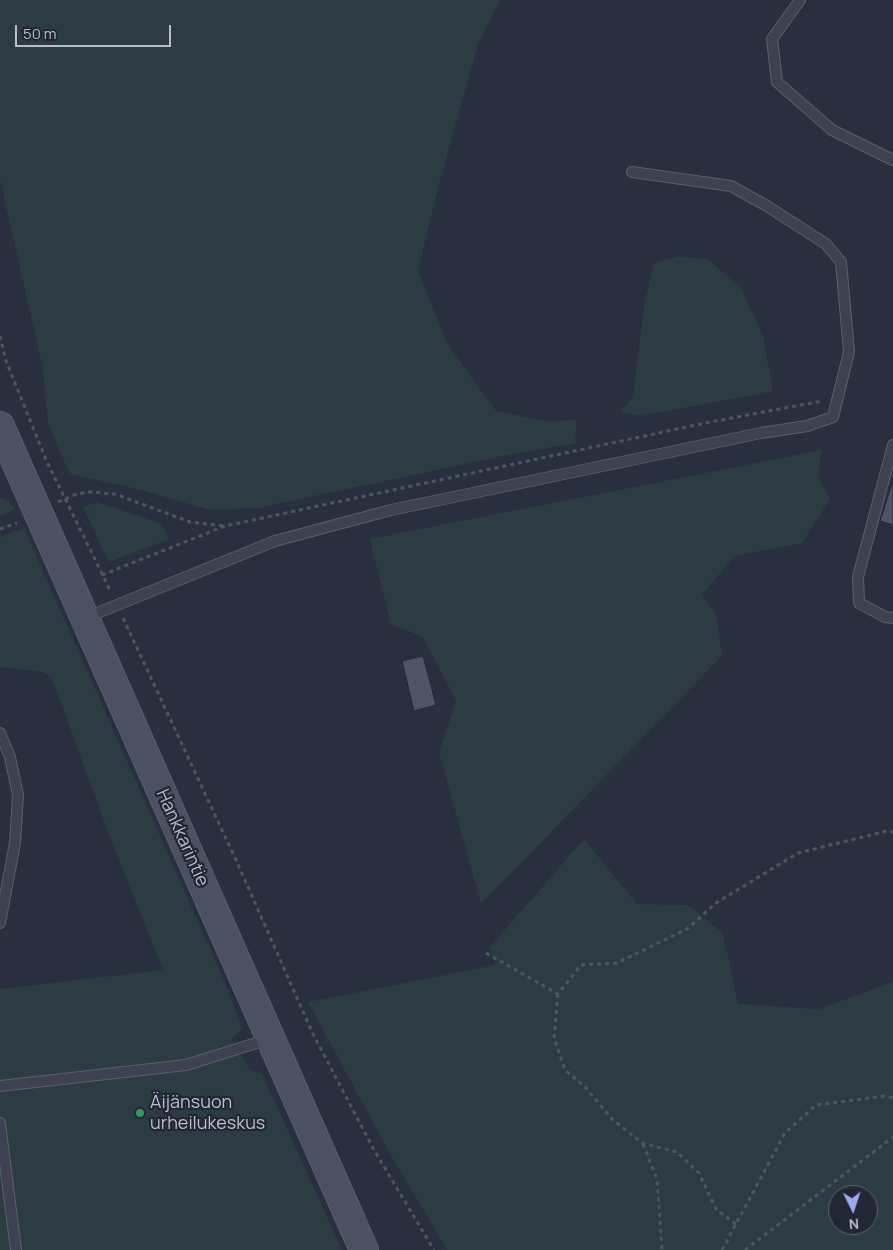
<!DOCTYPE html>
<html>
<head>
<meta charset="utf-8">
<style>
  body { margin:0 }
  #map { position:relative; width:893px; height:1250px; overflow:hidden; background:#292f3f; font-family:Manrope,sans-serif }
  canvas { display:block }
  .north { position:absolute; left:828px; top:1185px; width:50px; height:50px; box-sizing:border-box; background:#222635; border:1px solid #5f6271; border-radius:50%; rotate:176deg; font-size:14px; font-weight:700; line-height:20px; text-align:center; color:#babdca }
  .north::after { content:''; display:block; margin:auto; width:18px; height:22px; background:#9babee; clip-path:polygon(50% 0,100% 100%,50% 72%,0 100%) }
  .scale { position:absolute; left:15px; top:25px; width:156px; height:22px; box-sizing:border-box; border:2px solid #babdca; border-top:0; padding-left:6px; font-size:15px; line-height:18px; white-space:nowrap; color:#babdca; -webkit-text-stroke:4px #222635; paint-order:stroke }
</style>
</head>
<body>
<div id="map">
<canvas width="893" height="1250"></canvas>
<div class="north">N</div>
<div class="scale">50 m</div>
</div>
<script>
const ctx = document.querySelector('canvas').getContext('2d');
ctx.lineJoin = 'round';
function fillPath(path, color) { ctx.fillStyle = color; ctx.fill(path, 'evenodd'); }
const poly = rows => new Path2D(rows.map(r => 'M' + r).join(''));
function stroke(path, color, width, dash) { ctx.strokeStyle = color; ctx.lineWidth = width; ctx.lineCap = dash ? 'butt' : 'round'; ctx.setLineDash(dash || []); ctx.stroke(path); }
function write(font, color, halo, rows, align = 'center') {
  ctx.font = font + ' Manrope,sans-serif'; ctx.lineWidth = 4.5; ctx.setLineDash([]); ctx.textBaseline = 'middle'; ctx.strokeStyle = halo; ctx.fillStyle = color; for (const [text, x, y, turn = 0] of rows) {
    ctx.save(); ctx.translate(x, y); ctx.rotate((+turn || 0) * Math.PI / 180); ctx.textAlign = isNaN(turn) ? turn : align; if (halo) ctx.strokeText(text, 0, 0); ctx.fillText(text, 0, 0); ctx.restore();
  }
}
fillPath(poly([
  [0,0,500,0,478,44,440,181,418,270,448,345,496,411,550,422,577,419,575,443,503,456,258,508,210,510,141,490,70,474,48,424,43,369,0,180],
  [680,256,709,260,741,288,763,336,773,391,642,416,620,412,633,397,644,306,654,263],
  [822,450,818,477,830,499,802,543,735,556,702,594,717,617,722,656,481,904,439,752,456,701,423,637,391,624,370,539],
  [0,497,8,501,15,510,0,516],
  [97,502,160,523,170,539,109,562,83,507],
  [24,528,226,985,242,1029,231,1039,250,1070,262,1074,342,1250,0,1250,0,989,163,970,109,835,52,678,43,672,0,667,0,537],
  [584,839,637,904,687,905,723,933,738,1004,819,1009,893,982,893,1250,447,1250,390,1154,308,1002,496,965,489,948],
  [838,1195,868,1195,868,1225,838,1225]
]), '#2c3c41');
const building = poly([
  [893,481,893,525,880,521,893,481],
  [423,656,436,705,414,711,402,661,423,656]
]);
fillPath(building, '#4e5366');
stroke(building, '#242837', 1);
const service = poly([
  [800,0,772,39,777,82,832,130,893,160],
  [893,445,858,577,859,603,885,617,893,618],
  [85,618,275,541,391,510,761,433,807,426,833,417,849,352,841,262,826,244,767,206,731,186,632,172],
  [0,733,10,757,18,795,15,843,0,923],
  [0,1086,186,1065,269,1039],
  [0,1123,16,1250]
]);
const secondary = poly([
  [0,426,364,1250]
]);
stroke(service, '#5b5f6d', 12);
stroke(secondary, '#5b5f6d', 30);
stroke(poly([
  [0,336,6,361,47,462,111,592],
  [58,502,77,494,89,492,115,494,190,522,225,526],
  [0,529,17,523],
  [102,575,225,526,705,423,822,401],
  [123,618,236,860,313,1034,374,1150,434,1250],
  [486,953,558,994,581,965,617,963,687,929,716,903,798,853,887,831,893,832],
  [558,994,554,1038,565,1070,586,1088,612,1119,642,1143,677,1152,699,1173,716,1209,737,1225],
  [643,1144,657,1179,662,1250],
  [722,1250,785,1133,816,1105,885,1096,893,1098],
  [745,1250,893,1137]
]), '#4b595f', 3, [4, 4]);
stroke(service, '#3d4150', 10);
stroke(secondary, '#4c5062', 28);
for (const [x, y, r, color] of [
  [140,1113,5,"#2e9e5b"]
]) { const dot = new Path2D(); dot.arc(x, y, r, 0, 2 * Math.PI); ctx.fillStyle = color; ctx.fill(dot); stroke(dot, '#222635', 2); }
write('18px', '#babdca', '#222635', [
  ["Hankkarintie",182,838,66]
]);
write('18px', '#babdca', '#222635', [
  ["Äijänsuon",150,1103],
  ["urheilukeskus",150,1124]
], 'left');
</script>
</body>
</html>
